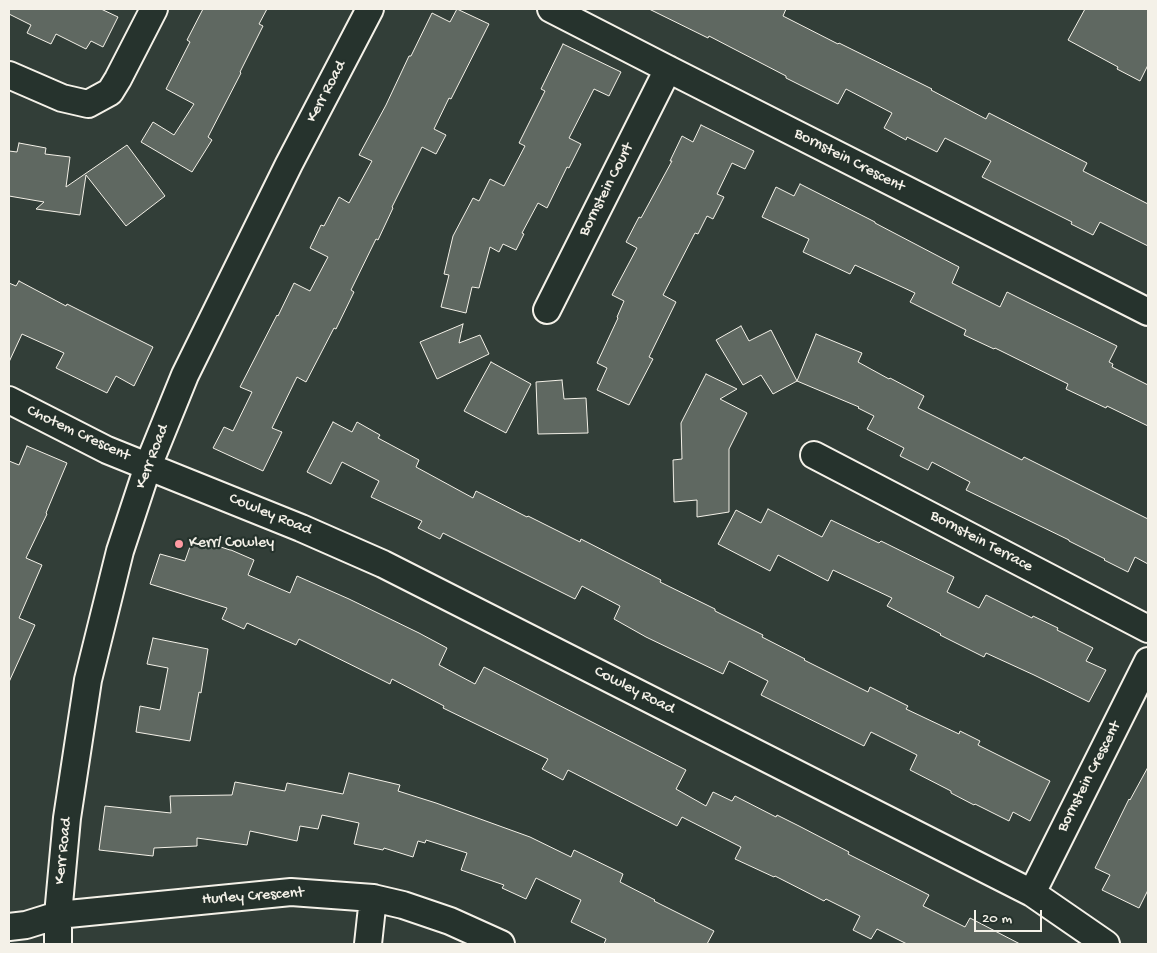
<!DOCTYPE html>
<html>
<head>
<meta charset="utf-8">
<style>
  body { margin:0 }
  #map { position:relative; width:1157px; height:953px; overflow:hidden; background:#323e38; font-family:"Gochi Hand",sans-serif }
  canvas { display:block }
  .frame { position:absolute; inset:0; border:10px solid #f4f1e8; pointer-events:none }
  .scale { position:absolute; left:974px; top:910px; width:68px; height:22px; box-sizing:border-box; border:2px solid #f4f1e8; border-top:0; padding-left:6px; font-size:15px; line-height:18px; white-space:nowrap; color:#f4f1e8; -webkit-text-stroke:4px #26332d; paint-order:stroke }
</style>
</head>
<body>
<div id="map">
<canvas width="1157" height="953"></canvas>
<div class="frame"></div>
<div class="scale">20 m</div>
</div>
<script>
const ctx = document.querySelector('canvas').getContext('2d');
ctx.lineJoin = 'round';
function fillPath(path, color) { ctx.fillStyle = color; ctx.fill(path, 'evenodd'); }
const poly = rows => new Path2D(rows.map(r => 'M' + r).join(''));
function stroke(path, color, width, dash) { ctx.strokeStyle = color; ctx.lineWidth = width; ctx.lineCap = dash ? 'butt' : 'round'; ctx.setLineDash(dash || []); ctx.stroke(path); }
function write(font, color, halo, rows, align = 'center') {
  ctx.font = font + ' "Gochi Hand",sans-serif'; ctx.lineWidth = 4.5; ctx.setLineDash([]); ctx.textBaseline = 'middle'; ctx.strokeStyle = halo; ctx.fillStyle = color; for (const [text, x, y, turn = 0] of rows) {
    ctx.save(); ctx.translate(x, y); ctx.rotate((+turn || 0) * Math.PI / 180); ctx.textAlign = isNaN(turn) ? turn : align; if (halo) ctx.strokeText(text, 0, 0); ctx.fillText(text, 0, 0); ctx.restore();
  }
}
const building = poly([
  [9,9,101,9,118,17,103,47,91,41,86,49,56,34,51,44,27,33,31,25,9,14,9,9],
  [203,9,267,9,259,24,263,26,240,72,241,73,208,137,212,140,192,172,141,142,153,122,174,135,194,104,166,89,190,42,187,40,203,9],
  [457,9,489,24,451,99,449,98,434,129,446,135,436,154,422,147,392,207,393,208,378,240,376,239,351,290,354,292,336,329,334,328,306,382,297,377,272,428,282,432,263,471,213,448,224,427,233,431,252,392,240,387,277,315,278,316,294,283,310,291,328,257,310,248,321,225,324,226,339,197,349,203,372,161,359,155,386,105,409,56,411,56,432,13,450,22,457,9],
  [649,9,786,9,783,16,838,44,839,43,932,89,931,90,986,119,989,113,1087,163,1083,171,1148,204,1148,246,1100,222,1093,235,1071,224,1072,222,982,177,991,161,945,138,937,152,907,137,906,140,884,128,892,113,846,89,838,104,786,78,786,76,709,36,708,38,649,9],
  [1085,9,1148,9,1148,65,1140,81,1117,69,1118,67,1068,40,1085,9],
  [563,44,621,72,609,96,594,89,569,138,581,144,569,168,567,167,547,208,538,203,522,233,524,234,516,250,503,244,499,252,490,247,479,288,472,287,466,313,441,307,449,275,444,274,453,236,473,198,479,201,490,179,504,186,525,146,519,143,545,91,541,89,563,44],
  [701,125,754,151,745,169,732,163,717,194,724,197,713,219,707,216,698,234,695,233,663,295,676,302,649,357,653,359,629,405,597,390,607,368,597,363,618,318,617,317,624,301,612,295,637,248,626,242,639,217,641,218,672,161,670,161,682,136,693,142,701,125],
  [19,143,46,148,45,154,70,157,66,187,127,145,165,196,126,226,86,175,80,215,36,209,44,202,9,196,9,151,17,152,19,143],
  [800,184,875,222,875,223,959,267,952,283,1000,307,1007,292,1029,303,1117,346,1109,362,1113,364,1112,367,1148,385,1148,426,1107,406,1106,408,1066,389,1068,384,995,348,994,349,964,335,966,330,910,302,915,293,855,265,850,274,803,252,809,239,762,217,776,187,794,196,800,184],
  [19,281,66,306,67,304,153,347,134,386,116,376,107,393,56,368,64,353,22,334,9,362,9,283,16,286,19,281],
  [463,324,459,343,480,335,489,354,437,379,420,342,463,324],
  [741,326,749,341,771,330,797,381,773,394,761,375,743,385,716,340,741,326],
  [816,334,862,353,858,362,889,379,890,378,924,396,918,408,1022,460,1024,457,1148,519,1148,564,1135,557,1128,572,1104,560,1105,559,1069,541,1069,540,966,490,970,482,932,462,928,470,900,456,904,448,867,429,874,416,858,408,859,407,797,381,816,334],
  [491,362,531,384,506,433,464,411,491,362],
  [706,374,737,389,720,399,747,413,729,449,729,512,697,517,697,500,674,502,673,460,682,459,681,423,706,374],
  [562,380,564,399,586,398,588,433,538,434,536,382,562,380],
  [333,422,352,432,357,422,380,435,378,438,419,460,416,467,473,498,476,491,527,517,528,516,580,542,581,539,661,580,660,582,715,609,715,611,763,635,762,637,805,659,804,660,868,692,870,687,908,706,906,709,959,734,960,731,980,741,978,745,1050,781,1030,821,1013,812,1009,821,975,804,974,805,951,793,951,791,910,770,917,755,871,732,864,746,761,695,768,681,729,661,723,674,646,637,614,619,620,606,582,586,575,599,443,533,440,539,418,528,422,521,371,497,379,481,342,462,331,484,307,472,333,422],
  [27,446,67,463,46,513,47,514,26,558,42,565,19,618,35,625,9,682,9,461,19,465,27,446],
  [768,509,822,537,831,520,879,543,881,541,954,577,947,592,979,608,986,595,1032,618,1033,616,1058,628,1057,630,1093,648,1086,661,1106,670,1089,702,1034,675,986,653,984,657,940,635,941,634,887,606,892,598,833,570,828,581,778,555,770,571,718,544,736,510,761,523,768,509],
  [193,538,230,550,231,550,254,560,248,575,290,593,297,576,349,599,419,633,447,648,439,665,475,684,484,667,686,770,676,789,706,806,713,792,732,801,735,796,776,817,777,815,799,826,849,852,848,854,929,895,923,906,965,927,970,918,1020,944,907,944,877,929,871,939,853,930,860,916,826,899,824,901,775,876,774,877,735,859,741,847,682,817,677,826,568,770,563,780,542,769,548,759,443,708,444,706,392,679,390,684,299,639,296,645,247,623,244,629,222,619,227,608,150,584,160,554,185,561,193,538],
  [153,638,208,649,201,693,199,692,190,741,136,732,140,706,160,710,168,668,147,664,153,638],
  [1148,767,1148,890,1139,908,1102,890,1110,875,1095,868,1129,799,1130,800,1148,767],
  [349,773,400,785,398,791,436,803,530,837,571,857,574,850,623,874,620,882,655,900,654,901,714,931,707,944,604,944,606,939,571,922,581,900,536,878,526,899,502,888,504,885,461,870,467,853,426,840,425,843,418,841,413,857,384,848,383,850,354,844,359,823,322,815,318,829,300,826,297,841,250,831,247,845,197,838,197,846,154,848,153,856,99,850,105,806,171,813,170,796,232,795,235,782,285,791,287,783,343,794,349,773]
]);
fillPath(building, '#5f6861');
stroke(building, '#f4f1e8', 1);
const minor = poly([
  [551,9,668,69,1148,312],
  [9,75,62,98,88,104,110,92,118,79,154,9],
  [547,310,668,69],
  [9,400,107,450,301,528,383,564,1032,893,1106,944],
  [814,455,1148,629],
  [1032,893,1148,661],
  [9,927,26,925,58,915,291,892,373,898,403,905,450,921,501,944],
  [58,944,58,915,67,818,88,680,120,551,148,466,185,375,289,164,370,9],
  [368,944,373,898]
]);
stroke(minor, '#f4f1e8', 30);
stroke(minor, '#26332d', 26);
for (const [x, y, r, color] of [
  [179,544,5,"#ff9aa2"]
]) { const dot = new Path2D(); dot.arc(x, y, r, 0, 2 * Math.PI); ctx.fillStyle = color; ctx.fill(dot); stroke(dot, '#26332d', 2); }
write('16px', '#f4f1e8', '#26332d', [
  ["Kerr Road",327,92,-62],
  ["Bornstein Crescent",849,161,27],
  ["Bornstein Court",607,190,-63],
  ["Chotem Crescent",78,434,25],
  ["Kerr Road",153,457,-69],
  ["Cowley Road",270,515,22],
  ["Bornstein Terrace",981,542,28],
  ["Cowley Road",634,691,27],
  ["Bornstein Crescent",1090,777,-63],
  ["Kerr Road",64,851,-84],
  ["Hurley Crescent",253,897,-4]
]);
write('16px', '#f4f1e8', '#26332d', [
  ["Kerr/ Cowley",189,544]
], 'left');
</script>
</body>
</html>
